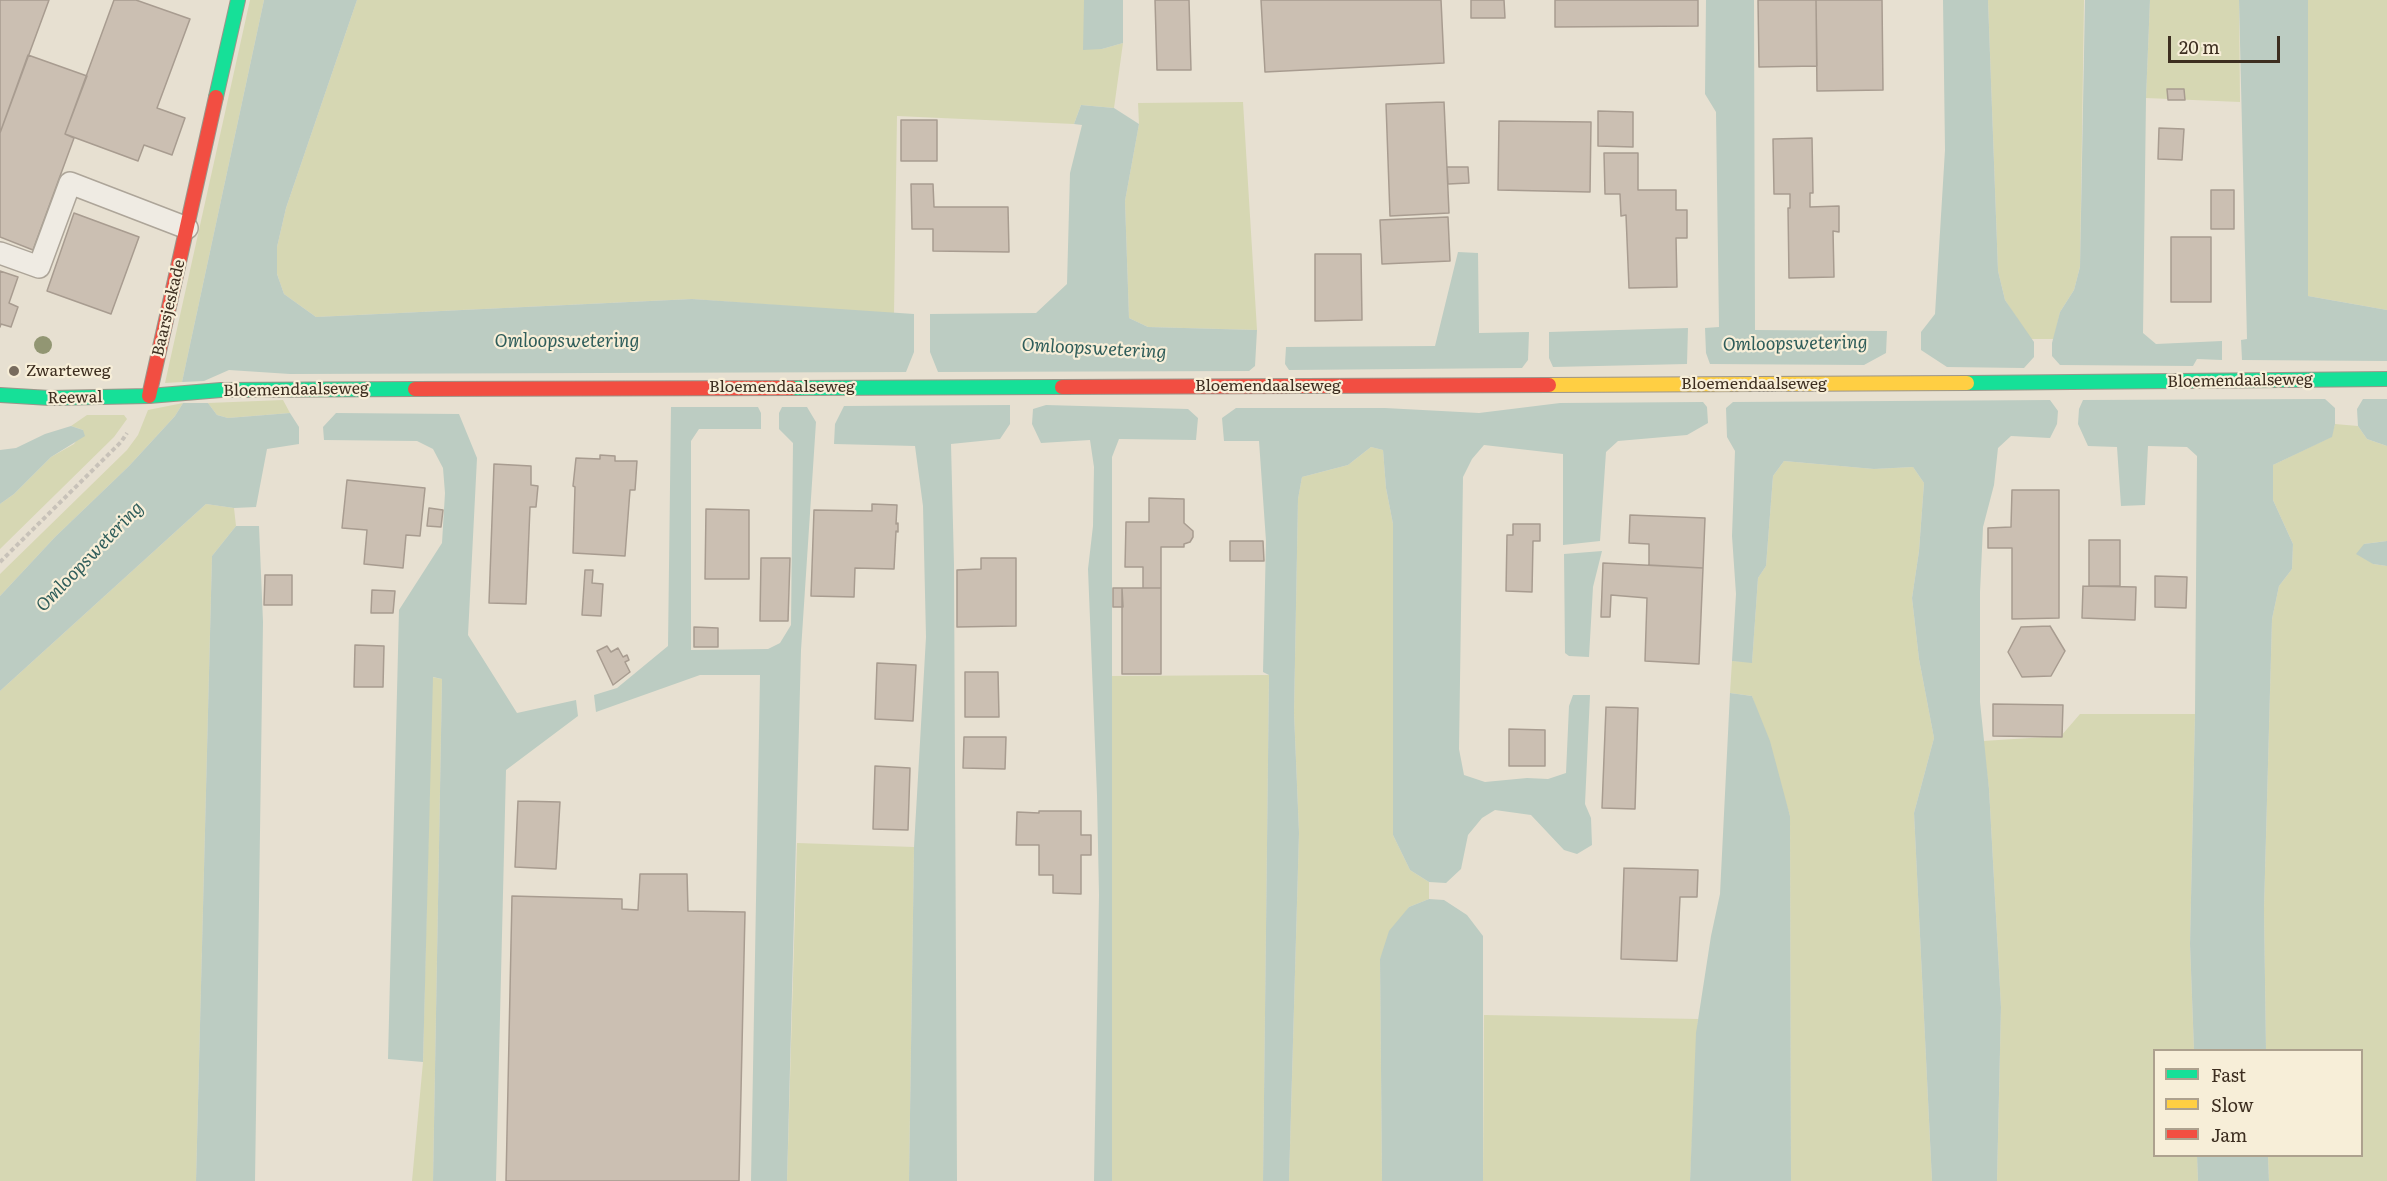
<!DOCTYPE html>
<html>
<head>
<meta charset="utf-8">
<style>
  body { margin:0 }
  #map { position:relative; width:2387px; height:1181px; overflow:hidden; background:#e7e0d1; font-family:Literata,serif }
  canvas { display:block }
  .legend { position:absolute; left:2153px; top:1049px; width:210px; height:108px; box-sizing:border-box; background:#f7eed8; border:2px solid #ada18e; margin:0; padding:8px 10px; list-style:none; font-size:18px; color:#3d2e20 }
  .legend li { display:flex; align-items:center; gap:12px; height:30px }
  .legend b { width:30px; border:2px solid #ada18e }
  .scale { position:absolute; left:2168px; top:36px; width:112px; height:27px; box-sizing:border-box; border:3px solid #3d2e20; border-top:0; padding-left:8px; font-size:18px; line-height:21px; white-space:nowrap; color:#3d2e20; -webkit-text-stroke:4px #f7eed8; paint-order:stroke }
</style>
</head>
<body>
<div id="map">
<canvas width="2387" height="1181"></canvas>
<ul class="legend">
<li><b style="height:8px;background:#16e098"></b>Fast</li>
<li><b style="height:8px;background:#ffcf43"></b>Slow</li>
<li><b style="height:8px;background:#f24e42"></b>Jam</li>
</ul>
<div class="scale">20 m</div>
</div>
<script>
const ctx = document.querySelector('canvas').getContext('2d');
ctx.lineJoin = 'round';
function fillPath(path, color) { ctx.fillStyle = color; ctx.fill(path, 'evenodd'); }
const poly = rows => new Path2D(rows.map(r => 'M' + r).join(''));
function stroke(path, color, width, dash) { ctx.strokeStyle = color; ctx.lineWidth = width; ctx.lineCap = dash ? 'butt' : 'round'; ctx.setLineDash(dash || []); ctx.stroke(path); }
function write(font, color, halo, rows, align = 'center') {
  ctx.font = font + ' Literata,serif'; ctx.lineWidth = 4.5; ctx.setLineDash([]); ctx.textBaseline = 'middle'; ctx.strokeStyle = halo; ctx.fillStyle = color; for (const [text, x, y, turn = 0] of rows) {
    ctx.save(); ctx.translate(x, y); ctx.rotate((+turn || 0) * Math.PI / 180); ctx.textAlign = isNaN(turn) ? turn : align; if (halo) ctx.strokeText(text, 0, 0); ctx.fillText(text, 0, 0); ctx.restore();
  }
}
fillPath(poly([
  [250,0,264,0,182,382,165,383],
  [357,0,1084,0,1084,49,1102,49,1123,43,1114,108,1081,105,1074,124,897,116,894,314,692,299,316,317,284,294,277,274,277,247,286,208],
  [1988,0,2084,0,2080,267,2074,290,2060,312,2054,339,2030,339,2005,300,1998,271],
  [2150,0,2239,0,2240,102,2146,98],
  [2308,0,2387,0,2387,310,2308,296],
  [1243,102,1257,330,1148,327,1129,318,1125,201,1139,124,1138,103],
  [283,400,290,413,228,418,217,415,208,403],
  [183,403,175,416,129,466,55,537,0,596,0,574,127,450,138,435,148,410],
  [87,415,124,415,127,419,114,437,0,549,0,504,14,494,51,457,74,444,83,430,71,426],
  [2335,424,2358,426,2367,439,2387,446,2387,541,2364,544,2373,564,2387,566,2387,1181,2269,1181,2268,1156,2362,1156,2362,1050,2266,1050,2264,909,2272,619,2279,586,2292,569,2293,544,2273,500,2273,465,2331,437],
  [1371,447,1383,450,1386,488,1393,524,1393,835,1410,870,1429,882,1429,899,1409,907,1380,959,1382,1181,1289,1181,1299,833,1294,713,1298,499,1302,477,1348,465],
  [1784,461,1874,469,1913,467,1924,483,1919,551,1912,598,1919,659,1934,738,1914,813,1932,1181,1791,1181,1790,816,1752,696,1730,693,1732,661,1752,662,1758,578,1766,566,1773,476],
  [206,504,234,508,236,526,212,556,196,1181,0,1181,0,691],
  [1269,675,1263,1181,1112,1181,1112,676],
  [432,677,442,679,433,1181,412,1181,423,1062],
  [2080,714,2195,714,2190,944,2194,1050,2154,1050,2154,1156,2197,1156,2198,1181,1997,1181,2001,1007,1989,789,1983,741,2061,736],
  [797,843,914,847,909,1181,787,1181],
  [1484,1015,1698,1019,1690,1181,1483,1181]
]), '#d6d7b3');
fillPath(poly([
  [264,0,357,0,286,208,277,247,277,274,284,294,316,317,692,299,914,314,914,352,906,372,290,374,229,370,204,381,182,382],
  [1084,0,1123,0,1123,43,1102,49,1083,50],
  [1706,0,1754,0,1755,330,1887,331,1886,353,1864,365,1710,364,1706,353,1705,328,1719,327,1716,112,1705,94],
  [1943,0,1988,0,1998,271,2005,300,2034,342,2034,357,2024,368,1947,367,1921,350,1921,332,1935,314,1945,150],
  [2085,0,2150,0,2146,98,2143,333,2156,344,2222,341,2222,360,2197,359,2193,366,2060,365,2052,356,2052,343,2060,312,2074,290,2080,267],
  [2239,0,2308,0,2308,296,2387,310,2387,361,2242,360,2241,340,2247,339],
  [1081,105,1114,108,1139,124,1125,201,1129,318,1148,327,1257,330,1255,366,1249,371,938,372,930,352,930,314,1036,313,1067,284,1070,173,1082,125,1074,124],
  [1458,252,1478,253,1479,333,1529,332,1528,360,1522,368,1289,370,1285,364,1286,347,1435,346],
  [1688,328,1687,364,1553,367,1549,358,1549,332],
  [2325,399,2335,408,2335,424,2332,437,2273,465,2273,500,2293,544,2292,569,2279,586,2272,619,2264,909,2266,1050,2194,1050,2190,944,2195,714,2197,456,2187,447,2148,446,2145,505,2121,506,2117,447,2088,446,2078,424,2079,409,2083,400],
  [2363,399,2387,399,2387,446,2367,439,2358,426,2357,409],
  [2050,400,2058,411,2057,424,2050,438,2011,436,1998,448,1994,485,1983,527,1980,592,1980,702,1989,789,2001,1007,1997,1181,1932,1181,1914,813,1934,738,1919,659,1912,598,1919,551,1924,483,1913,467,1874,469,1784,461,1773,476,1766,566,1758,578,1752,663,1732,661,1736,594,1732,536,1735,451,1727,437,1726,408,1733,402],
  [1703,402,1707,407,1708,423,1687,435,1618,441,1606,452,1600,541,1563,545,1563,454,1484,445,1472,459,1463,477,1459,749,1464,775,1485,782,1527,778,1548,779,1566,773,1569,706,1573,695,1590,695,1585,804,1591,818,1592,845,1577,854,1564,850,1531,815,1495,810,1482,818,1468,835,1461,869,1446,883,1429,882,1410,870,1393,835,1393,524,1386,488,1383,450,1371,447,1348,465,1302,477,1298,499,1294,713,1299,833,1289,1181,1263,1181,1269,675,1263,672,1266,541,1259,441,1224,441,1222,418,1236,408,1385,408,1479,413,1560,403],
  [183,403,208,403,217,415,228,418,290,413,299,427,299,444,267,449,256,507,234,508,206,504,0,691,0,596,55,537,129,466,175,416],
  [1010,405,1010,424,1000,439,951,444,954,565,957,1181,909,1181,914,847,926,637,923,506,915,446,834,444,835,424,844,406],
  [1046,405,1188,409,1198,418,1196,440,1119,439,1112,457,1112,1181,1094,1181,1099,895,1097,795,1088,569,1093,526,1094,467,1090,440,1041,443,1032,424,1033,409],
  [671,407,758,407,761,413,761,429,699,429,691,441,691,650,768,649,780,643,791,625,793,443,779,429,779,413,782,407,807,407,816,422,801,650,787,1181,751,1181,760,675,700,675,596,712,594,695,617,688,668,646],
  [336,413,459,414,477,458,468,635,517,713,576,700,578,716,506,770,496,1181,433,1181,442,679,433,677,423,1062,388,1059,399,610,442,543,445,493,443,468,433,449,417,441,324,440,323,427],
  [71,426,83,430,85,436,51,457,14,494,0,504,0,450,16,448,45,434],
  [236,526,259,526,263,622,255,1181,196,1181,212,556],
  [2387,541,2387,566,2373,564,2356,554,2364,544],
  [1602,551,1593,587,1589,657,1569,656,1565,653,1564,554],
  [1730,693,1752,696,1770,741,1790,816,1791,1181,1690,1181,1696,1033,1711,936,1720,894],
  [1429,899,1444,900,1467,915,1483,936,1483,1181,1382,1181,1380,959,1389,931,1409,907],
  [2197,1156,2268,1156,2269,1181,2198,1181]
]), '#bcccc2');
const building = poly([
  [0,0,49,0,0,133,0,0],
  [114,0,136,0,190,19,157,108,185,118,172,155,144,145,138,161,65,134,114,0],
  [1155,0,1189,0,1191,70,1157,70,1155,0],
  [1261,0,1441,0,1444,63,1265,72,1261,0],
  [1471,0,1504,0,1505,18,1471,18,1471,0],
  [1555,0,1698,0,1698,26,1555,27,1555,0],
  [1758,0,1816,0,1817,66,1759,67,1758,0],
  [1816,0,1882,0,1883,90,1817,91,1816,0],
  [28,55,87,76,65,134,74,138,33,250,0,237,0,133,28,55],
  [2167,89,2184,89,2185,100,2168,100,2167,89],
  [1444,102,1449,213,1390,216,1386,104,1444,102],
  [1598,111,1633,112,1633,147,1598,146,1598,111],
  [901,120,937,120,937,161,901,161,901,120],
  [1499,121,1591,122,1590,192,1498,190,1499,121],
  [2159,128,2184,129,2182,160,2158,159,2159,128],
  [1812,138,1813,193,1810,193,1810,207,1839,206,1839,232,1833,231,1834,277,1789,278,1788,208,1790,208,1790,194,1774,194,1773,139,1812,138],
  [1604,153,1638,153,1638,190,1676,190,1676,210,1687,210,1687,238,1676,238,1677,287,1629,288,1626,215,1621,216,1620,194,1605,194,1604,153],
  [1447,167,1468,167,1469,183,1448,184,1447,167],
  [911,184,933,184,934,207,1008,207,1009,252,933,251,933,229,912,229,911,184],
  [2211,190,2234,190,2234,229,2211,229,2211,190],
  [74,213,139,237,111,314,47,291,74,213],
  [1448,217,1450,261,1382,264,1380,220,1448,217],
  [2171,237,2211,237,2211,302,2171,302,2171,237],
  [1315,254,1361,254,1362,320,1315,321,1315,254],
  [0,271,18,277,9,303,18,307,11,327,1,324,0,327,0,271],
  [600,455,615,456,615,461,637,461,635,490,630,490,625,556,573,553,575,487,573,486,576,458,600,459,600,455],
  [494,464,531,466,531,485,538,486,536,507,530,507,526,604,489,603,494,464],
  [347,480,425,488,420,536,406,535,403,568,364,564,367,530,342,528,347,480],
  [2012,490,2059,490,2059,618,2012,619,2012,548,1988,548,1988,528,2011,527,2012,490],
  [1149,498,1184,499,1184,523,1193,531,1193,537,1190,542,1184,544,1184,547,1161,547,1161,588,1143,588,1143,567,1125,567,1126,522,1149,522,1149,498],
  [872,504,897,505,896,524,898,523,898,532,896,531,894,569,855,568,854,597,811,596,814,510,872,511,872,504],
  [429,508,443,510,441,527,427,526,429,508],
  [706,509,749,510,749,579,705,579,706,509],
  [1630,515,1705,518,1703,568,1649,565,1649,544,1629,543,1630,515],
  [1513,524,1540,524,1540,541,1533,541,1532,592,1506,591,1507,535,1513,535,1513,524],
  [2089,540,2120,540,2120,586,2089,586,2089,540],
  [1230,541,1263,541,1264,561,1230,561,1230,541],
  [761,558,790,558,788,621,760,621,761,558],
  [981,558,1016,558,1016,626,957,627,957,570,981,569,981,558],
  [1603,563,1703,568,1699,664,1645,661,1647,598,1611,595,1610,617,1601,617,1603,563],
  [585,570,593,570,592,583,603,584,601,616,582,615,585,570],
  [265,575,292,575,292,605,264,605,265,575],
  [2155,576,2187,577,2186,608,2155,607,2155,576],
  [2083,586,2136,587,2135,620,2082,618,2083,586],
  [1113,588,1122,588,1123,607,1113,607,1113,588],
  [1122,588,1161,588,1161,674,1122,674,1122,588],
  [372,590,395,591,393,613,371,613,372,590],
  [2050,626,2065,651,2051,676,2022,677,2008,652,2021,627,2050,626],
  [694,627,718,628,718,647,694,647,694,627],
  [355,645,384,646,383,687,354,687,355,645],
  [607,646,611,652,618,648,623,657,627,655,629,660,625,662,630,672,613,685,597,651,607,646],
  [877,663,916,665,913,721,875,719,877,663],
  [965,672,998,672,999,717,965,717,965,672],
  [1993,704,2063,705,2062,737,1993,736,1993,704],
  [1606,707,1638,708,1635,809,1602,808,1606,707],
  [1509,729,1545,730,1545,766,1509,766,1509,729],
  [964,737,1006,737,1005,769,963,768,964,737],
  [875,766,910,768,908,830,873,829,875,766],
  [518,801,560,802,556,869,515,867,518,801],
  [1039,811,1081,811,1081,835,1091,835,1091,855,1081,855,1081,894,1053,893,1053,875,1039,875,1039,845,1016,845,1017,812,1039,813,1039,811],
  [1624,868,1698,870,1697,897,1680,897,1677,961,1621,959,1624,868],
  [640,874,687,874,688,911,745,912,739,1181,506,1181,512,896,622,899,622,909,638,910,640,874]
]);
fillPath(building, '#cbbfb2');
stroke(building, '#a89c90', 1.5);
const lane = poly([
  [0,253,39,267,70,183,187,228]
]);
const fast = poly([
  [216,97,238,0],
  [1967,383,2387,379],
  [792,388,1062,387],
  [0,395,50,398,149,396,221,390,415,389]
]);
const slow = poly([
  [1549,385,1967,383]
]);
const jam = poly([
  [1062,387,1549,385],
  [415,389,792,388],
  [149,396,216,97]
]);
stroke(lane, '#ada599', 24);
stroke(fast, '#9c958a', 16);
stroke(slow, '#9c958a', 16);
stroke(jam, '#9c958a', 16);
stroke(poly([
  [0,562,121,442,127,433]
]), '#c8c2b9', 4, [4.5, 3]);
stroke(lane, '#efebe3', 21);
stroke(fast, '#16e098', 14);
stroke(slow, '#ffcf43', 14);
stroke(jam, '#f24e42', 14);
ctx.fillStyle = '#929673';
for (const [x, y] of [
  [43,345]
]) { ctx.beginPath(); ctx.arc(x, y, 9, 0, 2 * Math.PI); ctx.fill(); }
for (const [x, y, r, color] of [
  [14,371,6,"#786c5e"]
]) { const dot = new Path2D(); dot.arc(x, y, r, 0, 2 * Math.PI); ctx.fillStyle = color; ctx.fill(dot); stroke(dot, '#f7eed8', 2); }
write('16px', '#3d2e20', '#f7eed8', [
  ["Baarsjeskade",169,308,-77],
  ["Bloemendaalseweg",2240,381,-1],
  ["Bloemendaalseweg",1754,384],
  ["Bloemendaalseweg",1268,386],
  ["Bloemendaalseweg",782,387],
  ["Bloemendaalseweg",296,390,-1],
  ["Reewal",75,398,-1]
]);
write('16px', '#3d2e20', '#f7eed8', [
  ["Zwarteweg",26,371]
], 'left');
write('italic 18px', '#2f5d5a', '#f7eed8', [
  ["Omloopswetering",567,342],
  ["Omloopswetering",1795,344,-1],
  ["Omloopswetering",1094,349,3],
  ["Omloopswetering",90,557,-46]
]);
</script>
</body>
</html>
